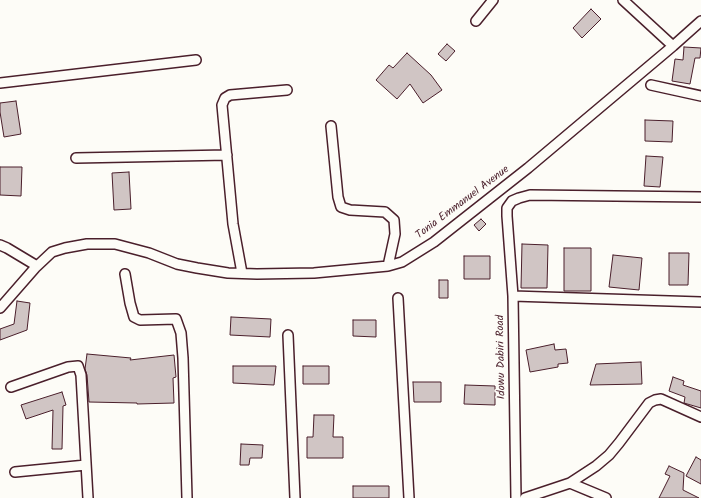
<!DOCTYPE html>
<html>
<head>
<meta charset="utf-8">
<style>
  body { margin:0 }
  canvas { display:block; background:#fdfcf7 }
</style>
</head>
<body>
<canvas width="701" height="498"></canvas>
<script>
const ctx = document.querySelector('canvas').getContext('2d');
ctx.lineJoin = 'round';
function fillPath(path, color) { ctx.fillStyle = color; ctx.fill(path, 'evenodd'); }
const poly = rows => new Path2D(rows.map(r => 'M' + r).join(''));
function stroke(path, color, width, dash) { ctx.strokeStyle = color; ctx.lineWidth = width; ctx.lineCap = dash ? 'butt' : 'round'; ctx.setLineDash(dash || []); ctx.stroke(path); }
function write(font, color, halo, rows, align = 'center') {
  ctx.font = font + ' Kalam,sans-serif'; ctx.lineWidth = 3; ctx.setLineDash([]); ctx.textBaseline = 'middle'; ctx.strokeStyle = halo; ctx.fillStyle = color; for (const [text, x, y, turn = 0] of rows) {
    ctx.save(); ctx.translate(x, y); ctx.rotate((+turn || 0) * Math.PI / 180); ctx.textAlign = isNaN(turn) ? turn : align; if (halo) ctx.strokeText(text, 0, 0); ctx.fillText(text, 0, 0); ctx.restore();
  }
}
const building = poly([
  [591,9,601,19,582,38,573,28,591,9],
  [447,44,455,51,446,61,438,54,447,44],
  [684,47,701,48,700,58,695,58,690,84,672,81,675,59,683,60,684,47],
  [407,53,431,75,442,90,423,103,410,84,397,99,376,80,389,65,393,68,407,53],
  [16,101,21,134,4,137,0,112,0,103,16,101],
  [645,120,673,121,672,142,645,141,645,120],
  [646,156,663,157,660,187,644,186,646,156],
  [0,167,22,167,21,196,0,195,0,167],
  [129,172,131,209,114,210,112,173,129,172],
  [481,219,486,224,479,231,474,225,481,219],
  [522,244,548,245,547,288,521,288,522,244],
  [564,248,591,248,591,291,564,291,564,248],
  [669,253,689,253,688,285,669,285,669,253],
  [613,255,642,258,639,290,609,287,613,255],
  [464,256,490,256,490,279,464,279,464,256],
  [439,280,448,280,448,298,439,298,439,280],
  [17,301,30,303,27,330,0,340,0,329,14,324,17,301],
  [231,317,271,319,270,337,230,335,231,317],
  [353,320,376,320,376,337,353,336,353,320],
  [554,344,555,350,566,349,568,363,558,364,558,367,530,372,526,350,554,344],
  [87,354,131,358,130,360,174,355,176,377,173,378,174,403,137,404,137,403,89,402,87,375,85,369,87,354],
  [641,362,642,384,590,385,596,364,641,362],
  [233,366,276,366,274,385,233,383,233,366],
  [303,366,329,366,329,384,303,384,303,366],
  [673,377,684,381,683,385,701,391,701,408,684,403,685,397,669,391,673,377],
  [413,382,441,382,441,402,414,402,413,382],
  [465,385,495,386,495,405,464,404,465,385],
  [62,392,66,405,63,406,62,449,52,449,53,410,26,419,21,405,62,392],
  [314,415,334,415,333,437,343,437,343,458,307,458,307,437,313,437,314,415],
  [241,444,263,445,262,458,250,458,249,465,240,465,241,444],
  [696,457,701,460,701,484,686,476,696,457],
  [669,466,684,473,683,490,699,498,659,498,670,476,665,474,669,466],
  [353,486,389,486,389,498,353,498,353,486]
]);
fillPath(building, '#d0c5c4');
stroke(building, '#4a1f2b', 1);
const minor = poly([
  [623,0,673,46],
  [476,21,493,0],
  [0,83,196,60],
  [651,85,701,96],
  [331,126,338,197,341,207,350,210,385,212,394,220,395,234,388,266],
  [76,158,227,155],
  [0,245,7,248,37,266],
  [242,273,233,224,222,105,225,98,230,95,287,90],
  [125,274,130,303,134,317,140,320,176,319,181,333,183,358,187,498],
  [513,296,701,302],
  [398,298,409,498],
  [0,308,35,268,52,252,65,248,87,244,115,244,149,253,177,264,197,268,228,273,257,274,314,273,388,266,402,262,434,242,528,168,673,46,701,21],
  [288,335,295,498],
  [11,387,68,367,78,366,81,375,88,498],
  [15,472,86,465],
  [570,483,596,466,609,455,619,443,649,403,655,400,661,399,701,417],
  [516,498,513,296,507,216,507,208,512,201,519,198,530,195,701,197],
  [525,498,570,483,606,498]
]);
stroke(minor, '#4a1f2b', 12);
stroke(minor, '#fdfcf7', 9);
write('11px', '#4a1f2b', '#fdfcf7', [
  ["Tonia Emmanuel Avenue",463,203,-37],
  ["Idowu Dabiri Road",502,357,-91]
]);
</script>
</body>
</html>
